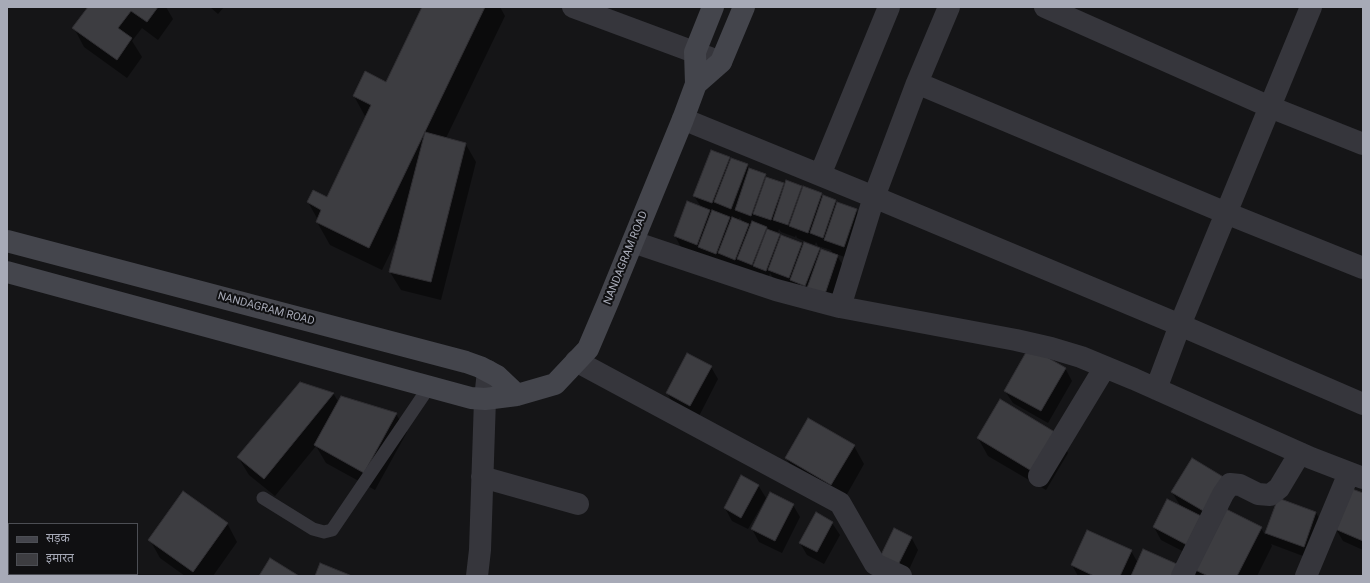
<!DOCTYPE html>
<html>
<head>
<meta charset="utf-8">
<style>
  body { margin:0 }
  #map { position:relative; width:1370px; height:583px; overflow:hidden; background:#151517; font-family:Roboto,"Noto Sans Devanagari",sans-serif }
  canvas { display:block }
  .frame { position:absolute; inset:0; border:8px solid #a7aab7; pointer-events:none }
  .legend { position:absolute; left:8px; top:523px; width:130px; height:52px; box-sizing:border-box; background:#101012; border:1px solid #4c4e54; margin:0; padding:5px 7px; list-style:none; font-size:12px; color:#a7aab7 }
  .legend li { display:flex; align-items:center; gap:8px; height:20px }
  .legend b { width:20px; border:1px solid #4c4e54 }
</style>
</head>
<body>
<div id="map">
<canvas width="1370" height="583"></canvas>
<div class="frame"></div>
<ul class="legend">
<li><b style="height:5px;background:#44454c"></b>सड़क</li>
<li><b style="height:11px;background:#3d3d41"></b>इमारत</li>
</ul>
</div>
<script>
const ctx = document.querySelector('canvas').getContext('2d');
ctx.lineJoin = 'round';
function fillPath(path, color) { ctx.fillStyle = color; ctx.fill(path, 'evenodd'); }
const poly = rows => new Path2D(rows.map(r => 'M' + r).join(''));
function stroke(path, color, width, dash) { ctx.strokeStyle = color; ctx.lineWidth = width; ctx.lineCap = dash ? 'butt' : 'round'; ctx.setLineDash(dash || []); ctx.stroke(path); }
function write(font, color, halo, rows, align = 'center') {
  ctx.font = font + ' Roboto,sans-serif'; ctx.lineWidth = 4; ctx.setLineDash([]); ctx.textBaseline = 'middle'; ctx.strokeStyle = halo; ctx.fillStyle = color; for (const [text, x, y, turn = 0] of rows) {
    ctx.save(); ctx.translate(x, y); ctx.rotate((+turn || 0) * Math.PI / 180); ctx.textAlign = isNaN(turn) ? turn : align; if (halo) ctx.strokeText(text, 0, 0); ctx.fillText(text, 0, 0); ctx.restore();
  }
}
fillPath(poly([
  [89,7,166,7,173,19,158,40,142,28,132,41,142,57,127,78,84,47,74,28],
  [210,7,224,7,218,14],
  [423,7,500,7,505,16,446,138,465,143,476,162,441,300,401,290,390,272,398,237,382,270,330,245,317,222,318,220,308,202,328,198,366,118,354,96,386,83],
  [729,158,731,161,747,165,750,170,766,175,767,178,783,184,785,187,801,186,803,189,821,194,823,197,836,201,837,204,856,210,863,222,851,259,836,254,845,269,832,306,776,283,770,273,769,276,761,273,759,277,682,249,675,236,702,208,694,196],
  [740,217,743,223,738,221],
  [779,229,781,232,795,237,796,235,797,238,815,245,816,242,818,246,831,250,833,255,821,252,819,249,804,247,802,243,780,238,779,235,769,231,770,230,778,232],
  [711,367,718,379,698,418,674,405,667,393],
  [1065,368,1072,381,1048,423,1013,403,1005,391],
  [333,393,339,403,396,414,407,432,375,490,326,463,316,446,275,496,249,475,238,457],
  [1057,434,1068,453,1046,490,988,456,978,438],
  [854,446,864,464,842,503,797,476,786,458],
  [758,485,766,498,748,529,732,521,725,508],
  [1172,492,1222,508,1261,528,1265,535,1278,499,1316,513,1323,525,1311,559,1271,544,1272,546,1257,576,1197,576,1193,568,1194,557,1161,540,1154,527,1181,507],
  [1363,494,1363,550,1343,541,1336,529],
  [793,505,800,517,782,553,759,542,752,529],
  [227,523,237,542,213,576,185,576,160,558,150,540],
  [832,523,840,535,824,564,807,555,800,543],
  [911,537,918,550,906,576,888,569],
  [1131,551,1138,563,1184,576,1078,576,1072,565]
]), '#0007');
const building = poly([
  [88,7,158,7,147,22,131,11,118,28,132,38,117,60,72,28,88,7],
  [422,7,485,7,369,248,316,222,321,210,307,202,313,190,327,197,371,105,353,96,365,71,386,82,422,7],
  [425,132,466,143,431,282,389,272,425,132],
  [711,150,730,157,712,203,693,196,711,150],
  [731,158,748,164,731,209,714,202,731,158],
  [749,168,766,174,751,216,735,210,749,168],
  [766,177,784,183,771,220,753,214,766,177],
  [786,180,802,186,788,225,773,220,786,180],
  [803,186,822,193,808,233,789,226,803,186],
  [823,195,836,200,823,238,810,233,823,195],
  [687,201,710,210,697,245,674,236,687,201],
  [837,202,857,209,844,247,824,240,837,202],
  [712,210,730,217,716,254,698,247,712,210],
  [732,217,749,224,735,260,718,253,732,217],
  [752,221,767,227,752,265,737,259,752,221],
  [767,229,780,234,766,271,753,266,767,229],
  [781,235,802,243,789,278,768,270,781,235],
  [804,242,820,248,805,286,790,280,804,242],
  [821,249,838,255,825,294,807,288,821,249],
  [1029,347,1066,368,1041,411,1004,391,1029,347],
  [687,353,712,366,690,406,666,393,687,353],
  [300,382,334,393,264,479,237,457,300,382],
  [341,396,397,413,364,473,314,445,341,396],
  [1000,399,1058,434,1035,473,977,438,1000,399],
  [808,418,855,445,831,485,785,458,808,418],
  [1192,458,1225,478,1205,512,1171,492,1192,458],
  [741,475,759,485,741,518,724,508,741,475],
  [1352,489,1363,493,1363,541,1335,529,1352,489],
  [183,491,228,523,193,572,148,540,183,491],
  [770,492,794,504,775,541,751,529,770,492],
  [1278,498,1316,512,1304,547,1265,533,1278,498],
  [1167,499,1201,516,1187,545,1153,527,1167,499],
  [1222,507,1262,527,1237,576,1208,576,1191,568,1222,507],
  [816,512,833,522,817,552,799,543,816,512],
  [894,528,912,537,898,565,880,557,894,528],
  [1087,530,1132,550,1120,576,1094,576,1071,565,1087,530],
  [1143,549,1179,565,1174,576,1131,576,1143,549],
  [270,558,299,576,259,576,270,558],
  [320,563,352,576,315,576,320,563]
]);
fillPath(building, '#3d3d41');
stroke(building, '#302f33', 1);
stroke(poly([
  [263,498,313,529,324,532,332,530,429,387]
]), '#36363c', 13);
stroke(poly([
  [573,7,721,62],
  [1045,7,1270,107,1363,144],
  [917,83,1226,213,1363,268],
  [683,119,874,197,1180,325,1363,404],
  [820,175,889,7],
  [633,242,776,290,840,307,1016,340,1051,348,1081,357,1134,379,1311,458,1363,478],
  [840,307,874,197,917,83,949,7],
  [576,361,840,503,875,564,901,576],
  [1156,389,1180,325,1311,7],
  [1039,476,1105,367],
  [482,477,578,504],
  [67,574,71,576],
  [477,576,480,550,485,399,488,371],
  [1182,576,1223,494,1230,484,1240,485,1258,494,1270,495,1279,488,1300,453],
  [1306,576,1349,473]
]), '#36363c', 22);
stroke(poly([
  [696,84,721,62,744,7],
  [7,241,466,362,480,367,497,376,517,395],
  [7,272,471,398,485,399,517,395,555,384,588,349,608,302,683,119,696,84,695,52,713,7]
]), '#44454c', 22);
write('11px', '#a7aab7', '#101012', [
  ["NANDAGRAM ROAD",626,258,-68],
  ["NANDAGRAM ROAD",266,309,15]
]);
</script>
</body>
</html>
